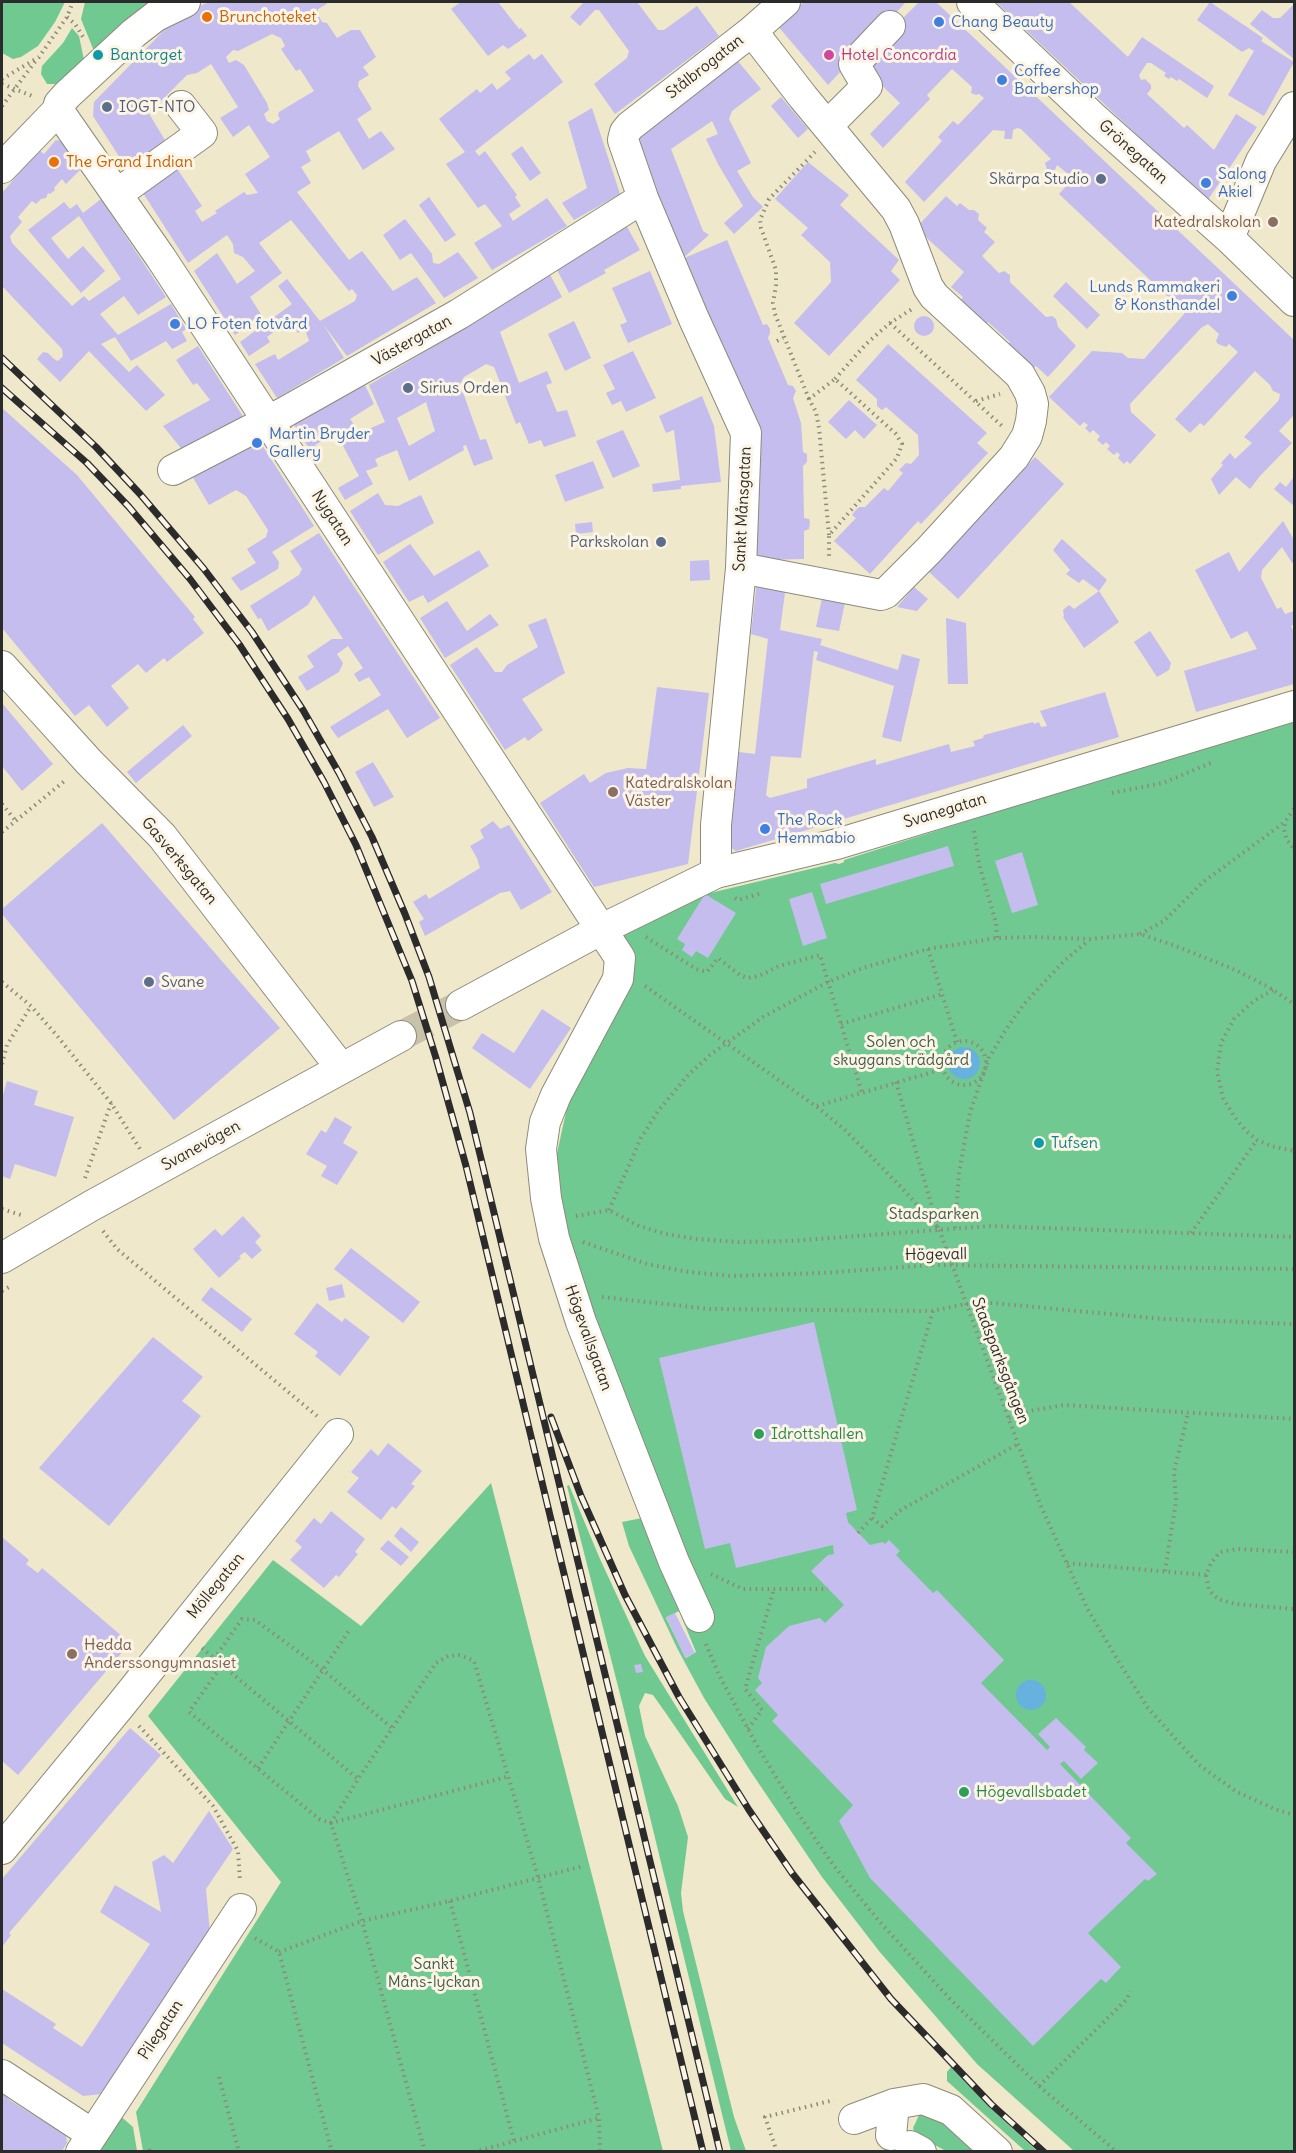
<!DOCTYPE html>
<html>
<head>
<meta charset="utf-8">
<style>
  body { margin:0 }
  #map { position:relative; width:1296px; height:2153px; overflow:hidden; background:#efe8cb; font-family:Delius,sans-serif }
  canvas { display:block }
  .frame { position:absolute; inset:0; border:3px solid #2b2b2b; pointer-events:none }
</style>
</head>
<body>
<div id="map">
<canvas width="1296" height="2153"></canvas>
<div class="frame"></div>
</div>
<script>
const ctx = document.querySelector('canvas').getContext('2d');
ctx.lineJoin = 'round';
function fillPath(path, color) { ctx.fillStyle = color; ctx.fill(path, 'evenodd'); }
const poly = rows => new Path2D(rows.map(r => 'M' + r).join(''));
function stroke(path, color, width, dash) { ctx.strokeStyle = color; ctx.lineWidth = width; ctx.lineCap = dash ? 'butt' : 'round'; ctx.setLineDash(dash || []); ctx.stroke(path); }
function write(font, color, halo, rows, align = 'center') {
  ctx.font = font + ' Delius,sans-serif'; ctx.lineWidth = 6; ctx.setLineDash([]); ctx.textBaseline = 'middle'; ctx.strokeStyle = halo; ctx.fillStyle = color; for (const [text, x, y, turn = 0] of rows) {
    ctx.save(); ctx.translate(x, y); ctx.rotate((+turn || 0) * Math.PI / 180); ctx.textAlign = isNaN(turn) ? turn : align; if (halo) ctx.strokeText(text, 0, 0); ctx.fillText(text, 0, 0); ctx.restore();
  }
}
fillPath(poly([
  [2,2,65,2,55,22,38,46,21,57,13,59,2,53],
  [85,2,157,2,94,51,81,19],
  [72,28,79,36,84,60,56,84,47,84,41,74,42,66,63,43],
  [1294,722,1294,2151,1074,2151,977,2064,879,1951,822,1877,751,1772,704,1698,677,1648,629,1546,622,1522,642,1518,564,1228,556,1158,568,1103,616,937,706,894,835,863,839,864,844,862,844,860,1141,766],
  [679,1611,696,1652,686,1658,666,1618],
  [491,1483,663,2151,143,2151,136,2112,281,1882,148,1716,273,1560,361,1626],
  [569,1485,600,1559,645,1656,738,1807,725,1799,665,1712,653,1695,645,1693,639,1706,645,1736,678,1806,688,1837,681,1893,683,1911,734,2117,746,2151,731,2151,623,1706,567,1486],
  [951,2067,987,2105,1037,2151,1025,2151,947,2081,947,2072],
  [920,2113,935,2114,977,2151,946,2151,916,2135,913,2128],
  [118,2114,133,2127,137,2151,96,2152]
]), '#70c990');
fillPath(poly([
  '948 1063a16 16 0 1 1 32 0a16 16 0 1 1-32 0Z',
  '1016 1695a15 15 0 1 1 30 0a15 15 0 1 1-30 0Z'
]), '#67b1df');
fillPath(poly([
  [209,2,326,2,327,4,318,9,317,13,322,22,327,23,337,38,351,30,360,30,376,57,363,67,369,75,359,81,358,86,372,109,357,119,369,139,381,131,395,149,363,170,339,131,306,151,311,161,301,167,311,183,297,192,349,260,362,251,393,291,417,277,436,303,347,356,323,324,344,358,277,398,255,364,275,354,278,360,309,341,305,329,298,333,288,321,267,337,270,342,249,356,240,342,292,304,278,286,287,279,320,321,355,301,357,295,352,289,349,291,291,220,259,243,282,273,250,297,262,316,235,335,194,271,217,253,237,284,255,271,243,257,234,253,233,244,227,235,188,263,143,193,178,170,202,206,195,211,202,222,217,213,215,211,244,192,247,195,258,193,245,174,270,157,249,125,233,137,220,118,238,107,211,64,197,73,187,75,159,103,154,98,145,107,171,150,131,175,93,116,94,102,179,15],
  [272,34,281,38,285,46,281,49,296,71,300,69,314,91,279,112,278,115,280,119,273,124,267,121,264,114,269,110,267,103,244,65,236,60,229,63,226,57,233,50,238,51],
  [461,2,498,2,519,29,521,28,527,36,508,49,503,45,488,56,451,9],
  [582,2,637,2,658,30,664,30,697,6,719,36,615,114,594,84,627,58,629,51,599,10,595,10,580,26,570,17,583,3],
  [804,2,906,2,828,85,777,25],
  [919,2,936,2,1294,340,1294,415,1279,431,1292,443,1260,476,1250,489,1236,477,1219,495,1211,479,1223,465,1221,463,1230,453,1235,459,1252,443,1244,437,1279,400,1280,394,1273,391,1270,385,1255,371,1204,426,1200,423,1190,433,1175,419,1238,352,1229,344,1226,347,1218,344,1216,341,1219,334,1208,324,1201,328,1130,404,1131,412,1156,435,1130,464,1127,461,1124,464,1118,458,1120,455,1117,452,1114,455,1107,449,1110,446,1106,442,1103,445,1097,440,1100,436,1093,430,1090,433,1085,428,1088,425,1084,422,1080,426,1049,397,1092,351,1122,353,1128,358,1144,359,1185,313,1059,194,1075,176,1067,173,1057,165,1055,170,1047,170,1045,163,1051,159,1021,129,1017,128,1013,130,1012,139,1004,139,1005,131,993,130,924,202,905,182,942,141,938,137,953,121,958,125,984,98,979,94,976,95,971,93,972,87,952,69,927,95,930,99,883,148,870,134,900,103,870,74,870,66,897,24],
  [996,2,1069,2,1128,57,1142,37,1214,86,1207,98,1179,79,1177,81,1171,77,1169,79,1164,76,1166,73,1151,63,1147,63,1139,75,1141,80,1145,79,1151,85,1151,89,1147,94,1184,128,1187,125,1214,150,1236,114,1257,127,1207,201],
  [1210,2,1263,38,1261,41,1294,62,1264,116,1228,95,1254,51,1249,48,1242,52,1197,20],
  [1294,4,1294,59,1250,24,1262,10,1273,18,1280,18],
  [529,54,534,60,542,54,563,82,475,151,479,156,485,151,517,195,515,197,521,206,509,214,513,221,547,198,567,226,492,270,474,243,502,226,485,204,478,208,446,164,465,152,439,119,477,89,480,93,492,83,497,90,511,79,505,72],
  [737,60,761,89,732,111,729,119,751,163,737,171,753,197,763,207,734,234,724,223,743,206,718,164,706,139,718,134,712,121,671,149,703,231,709,235,682,259,727,240,763,325,767,324,770,329,770,333,768,338,788,385,793,386,796,391,793,398,801,423,803,452,807,454,807,462,803,466,804,518,809,519,810,522,809,529,804,531,804,559,757,560,754,427,682,259,673,247,632,139],
  [781,97,808,129,798,138,771,106],
  [592,108,620,194,574,220,562,203,587,188,568,122],
  [56,140,66,142,82,168,66,184,62,179,54,188,55,190,50,194,48,193,46,198,41,199,36,204,32,201,18,217,22,222,10,236,12,243,72,306,84,296,89,301,121,279,79,216,51,238,68,259,83,246,105,271,81,293,28,230,64,202,70,209,77,204,83,213,101,199,166,297,138,315,124,296,100,314,118,335,171,304,186,329,182,332,187,341,172,349,166,341,131,361,115,337,101,344,129,372,137,365,165,395,146,411,89,351,60,382,37,359,43,352,48,353,54,359,58,361,63,356,62,349,2,286,2,193,39,150,44,154],
  [522,146,541,173,530,181,511,154],
  [808,162,849,195,840,205,899,260,891,271,900,280,829,356,794,323,831,282,830,262,801,235,808,228,775,199],
  [946,196,957,206,960,203,969,210,974,210,979,214,978,220,987,228,984,232,995,242,982,256,999,273,1004,271,1010,275,1010,282,1046,317,1052,316,1056,319,1058,327,1076,346,1048,377,1036,366,1032,369,1007,346,1010,342,988,322,985,325,960,301,963,297,951,287,964,272,916,228],
  [429,197,456,235,445,242,419,205],
  [405,219,432,254,433,263,439,264,458,252,478,278,444,298,411,253,400,260,383,235],
  [626,225,640,250,604,270,606,273,569,293,554,264],
  [547,269,562,297,500,332,519,383,547,371,552,383,546,385,557,412,567,410,576,436,544,447,541,440,529,444,520,422,516,424,494,367,486,364,464,377,460,384,480,440,486,439,493,459,474,466,466,445,463,446,464,450,409,481,397,450,375,459,378,466,366,471,373,484,345,500,338,488,359,476,340,440,344,434,339,431,315,445,320,452,314,456,291,420,362,379,374,404,350,419,353,423,351,427,357,442,366,438,364,431,385,422,369,385,490,313,486,305],
  [426,402,435,431,409,446,397,418],
  [650,271,672,324,628,343,620,325,627,322,612,288],
  [1066,282,1100,315,1087,329,1053,296],
  '914 326a10 10 0 1 1 20 0a10 10 0 1 1-20 0Z',
  [574,321,591,358,565,371,548,334],
  [888,344,987,433,977,443,988,453,921,524,918,521,870,574,834,541,856,518,852,515,855,511,859,507,865,507,884,488,888,491,903,473,899,470,906,463,911,464,919,455,918,435,886,407,882,410,877,406,877,399,856,380],
  [198,346,244,418,184,452,163,426,210,400,197,383,193,385,176,360],
  [633,351,656,398,626,412,621,401,612,405,606,393,615,389,603,365],
  [702,396,714,426,721,482,681,486,681,489,653,492,652,484,680,480,674,430,666,433,659,416],
  [849,400,877,425,864,439,855,430,846,439,828,422],
  [2,408,77,475,195,617,193,619,204,633,167,662,164,658,146,673,138,664,111,686,129,708,107,727,89,705,75,716,2,628],
  [623,430,640,466,613,478,596,441],
  [257,443,262,445,314,526,272,552,279,562,278,569,241,591,231,578,256,563,247,549,266,537,268,530,246,496,236,490,209,505,192,476],
  [1035,457,1064,484,958,599,929,572],
  [593,461,604,488,565,502,555,475],
  [1294,477,1294,506,1274,489,1280,482,1286,487],
  [378,493,385,505,398,506,421,495,434,523,378,555,350,511],
  [1283,521,1294,540,1294,562,1292,563,1282,547,1262,570,1261,578,1277,609,1281,607,1285,614,1294,611,1294,624,1291,626,1294,632,1294,684,1196,712,1184,671,1257,649,1247,631,1231,639,1195,570,1229,552,1239,572],
  [592,522,593,532,576,534,575,524],
  [319,533,440,718,407,738,388,709,338,738,330,727,381,695,369,677,359,682,354,674,363,668,348,646,337,654,343,663,339,672,307,691,298,677,314,667,307,656,332,639,343,639,314,595,308,605,268,631,261,618,258,619,250,606,299,575,302,569,290,551],
  [1062,539,1107,580,1099,591,1083,579,1079,583,1066,574,1070,570,1053,550],
  [410,544,434,576,479,550,489,566,428,603,423,595,409,602,383,562],
  [709,560,710,580,690,581,690,561],
  [757,580,786,585,780,630,822,639,820,645,898,670,902,654,920,659,901,742,882,737,894,686,816,660,818,652,814,651,801,758,771,756,766,795,770,798,807,788,807,779,876,759,876,765,949,744,951,752,975,746,973,741,983,738,984,735,1033,722,1034,724,1039,722,1041,727,1047,726,1040,711,1105,692,1119,737,736,851,727,845,739,752,755,754,768,639,751,634],
  [914,587,928,599,917,611,897,607],
  [1099,591,1119,622,1084,648,1063,617,1064,616,1063,610,1069,605,1074,609],
  [823,593,846,598,839,631,816,627],
  [447,601,467,631,490,614,499,625,445,658,420,618],
  [546,618,565,673,522,699,543,730,528,741,525,737,505,750,450,665,477,647,495,672,502,672,507,665,538,647,528,625],
  [946,618,966,623,968,684,948,684],
  [1150,631,1171,663,1169,670,1157,677,1134,642],
  [657,687,709,693,688,864,594,887,540,803,584,774,590,783,606,773,628,768,646,769],
  [2,703,53,764,22,791,2,766],
  [183,725,192,736,136,783,127,772],
  [373,762,394,797,374,807,355,772],
  [493,821,500,829,509,825,552,892,521,910,510,891,500,893,425,936,419,922,424,919,413,902,426,894,429,899,480,868,477,858,470,846,484,838,480,830],
  [102,823,280,1028,174,1120,2,914,2,909],
  [948,846,954,866,826,904,820,884],
  [1022,852,1038,905,1012,913,995,861],
  [812,892,827,938,803,946,789,899],
  [705,894,736,913,708,958,696,951,692,957,682,950,685,944,677,939],
  [542,1009,571,1028,530,1089,472,1048,482,1033,514,1053],
  [7,1081,38,1091,34,1105,74,1117,56,1177,15,1164,10,1179,2,1176,2,1098],
  [335,1117,352,1127,343,1143,358,1152,337,1185,321,1176,327,1166,306,1154,321,1130,326,1133],
  [243,1216,261,1236,255,1242,262,1250,252,1259,245,1252,239,1256,241,1258,219,1278,193,1249,215,1229,222,1236],
  [351,1248,420,1302,403,1323,334,1269],
  [342,1284,345,1297,329,1301,326,1288],
  [211,1287,252,1319,242,1332,201,1300],
  [317,1303,342,1322,345,1318,370,1337,340,1376,315,1356,318,1352,294,1334],
  [814,1322,857,1510,846,1513,848,1522,870,1545,883,1542,885,1544,889,1540,900,1551,896,1555,933,1593,937,1590,1004,1660,981,1683,1047,1750,1050,1747,1038,1734,1056,1718,1086,1747,1084,1750,1098,1763,1081,1779,1064,1761,1060,1764,1131,1838,1126,1843,1157,1874,1148,1881,1145,1879,1088,1933,1121,1967,1106,1983,1101,1979,1033,2046,870,1878,839,1821,853,1805,772,1721,778,1715,755,1690,762,1683,758,1678,766,1647,789,1626,820,1618,825,1623,844,1605,811,1571,828,1555,834,1554,833,1545,736,1568,730,1543,705,1549,659,1358],
  [153,1337,203,1377,182,1401,201,1416,109,1526,39,1468],
  [388,1443,422,1471,411,1484,415,1486,396,1509,392,1506,381,1520,347,1492,359,1478,351,1472,371,1449,378,1456],
  [331,1511,365,1539,355,1552,358,1554,339,1577,336,1575,324,1588,290,1560,302,1547,295,1541,314,1518,321,1524],
  [401,1527,419,1542,411,1552,394,1536],
  [2,1537,29,1560,26,1564,38,1573,42,1568,130,1643,18,1775,2,1761],
  [388,1540,409,1557,401,1566,380,1549],
  [675,1613,695,1653,685,1658,666,1617],
  [641,1664,643,1672,636,1673,634,1665],
  [130,1728,161,1755,9,1933,11,1935,2,1947,2,1879],
  [209,1811,233,1849,206,1889,210,1933,102,2094,83,2096,2,2043,2,1989,56,2024,53,2028,82,2047,150,1944,100,1912,115,1885,161,1912,152,1862,164,1855,173,1863],
  [2,2089,11,2095,8,2099,66,2135,67,2143,62,2151,2,2151]
]), '#c4bded');
stroke(poly([
  [401,1036,461,1005]
]), '#c8c2ab', 30, [30, 15]);
const minor = poly([
  [972,2,1094,118,1229,238,1294,301],
  [58,110,161,258,620,958,618,979,556,1095,545,1122,541,1149,546,1198,554,1238,581,1322,674,1562,699,1617],
  [827,126,867,86,854,64,890,26],
  [2,168,58,110,59,104,67,95,134,33,156,16,185,2],
  [117,194,202,133,181,106],
  [1229,238,1261,161,1294,107],
  [173,470,285,412,459,314,643,198],
  [741,568,881,595,886,593,929,550,1014,457,1027,436,1031,421,1033,404,1030,393,1020,375,934,296,928,287,904,224,896,209,803,97,752,31],
  [2,666,89,762,162,836,341,1068],
  [716,873,716,825,741,568,746,433,694,319,643,198,623,140,625,132,630,126,752,31,785,2],
  [461,1005,602,929,716,873,837,844,1294,706],
  [2,1258,91,1206,401,1036],
  [2,1849,120,1706,338,1434],
  [2,2075,92,2134],
  [854,2119,894,2104,923,2099,951,2110,997,2152],
  [891,2135,894,2104],
  [910,2146,921,2152],
  [81,2152,241,1909]
]);
stroke(minor, '#8d8a7b', 32);
stroke(poly([
  [67,17,75,24,85,40],
  [2,79,39,57,67,17,73,2],
  [2,84,35,97],
  [2,106,37,59],
  [890,323,1002,426],
  [777,341,783,338],
  [835,379,866,344,890,323,912,309],
  [809,399,775,314,773,303,776,285,776,270,761,228,760,220,769,199,815,152],
  [976,401,1000,394],
  [829,535,819,428,816,412,809,399,835,379,896,434,902,444,897,458,829,535,829,557],
  [1112,793,1163,783,1213,762],
  [2,804,15,820],
  [1294,809,1285,822,1284,830,1287,840,1294,849],
  [974,831,979,864,996,923,997,938],
  [2,832,67,779],
  [735,898,738,900,762,893],
  [1140,934,1164,921,1202,883,1285,822],
  [646,937,696,969,707,972,718,958,740,975,747,978,759,976,779,966,820,955,862,1093],
  [928,949,957,1042],
  [2,982,31,1006,58,1037,111,1103,140,1149],
  [645,986,817,1107,844,1129,900,1186,939,1229,1040,1504,1087,1608,1117,1659,1148,1708,1199,1765,1237,1792,1275,1809,1294,1815],
  [1273,990,1255,1000,1234,1019,1221,1043,1217,1072,1223,1098,1234,1116,1245,1130,1257,1140,1271,1146,1294,1151],
  [841,1024,943,994],
  '942 1063a22 22 0 1 1 44 0a22 22 0 1 1-44 0Z',
  [2,1064,7,1045,31,1006],
  [896,1082,938,1228],
  [817,1106,943,1069],
  [85,1178,111,1103],
  [2,1209,21,1215],
  [609,1210,641,1138,658,1111,688,1075,710,1055,763,1017,828,982,863,968,928,949,997,938,1032,937,1090,939,1140,934,1173,945,1231,968,1267,986,1294,1004],
  [576,1216,609,1210,639,1226,666,1234,696,1239,738,1242,790,1241,991,1226,1294,1237],
  [955,1228,959,1173,970,1112,989,1058,1005,1031,1024,1004,1064,961,1089,940],
  [103,1231,117,1249,317,1416],
  [1191,1233,1257,1140],
  [583,1242,647,1264,689,1272,732,1276,822,1273,932,1265,1294,1269],
  [2,1291,11,1286],
  [602,1297,710,1309,933,1311,965,1304,992,1303,1163,1319,1294,1324],
  [933,1311,872,1518,882,1526,901,1510,1018,1444],
  [1009,1418,1034,1410,1065,1405,1294,1419],
  [858,1533,872,1518],
  [1294,1552,1238,1549,1220,1552,1211,1563,1206,1575,1209,1590,1218,1599,1235,1604,1294,1609],
  [1067,1563,1206,1575],
  [1165,1571,1176,1501,1174,1472,1188,1413],
  [711,1574,743,1589,828,1589],
  [706,1644,719,1675,756,1744,799,1815,834,1866,879,1921,949,1998,1039,2086,1117,2152],
  [202,1648,222,1665,189,1712,319,1819,331,1823,510,1776],
  [214,1659,242,1619,255,1620,323,1670,392,1728],
  [222,1665,358,1779],
  [139,1726,213,1806,238,1851,240,1881],
  [748,1729,762,1710,745,1689,774,1589],
  [258,1768,350,1629],
  [450,1901,514,2141],
  [255,1938,279,1952,332,2152],
  [279,1952,362,1921,450,1901,583,1866],
  [219,2077,239,2152],
  [1039,2086,1127,1999,1130,1991],
  [149,2149,150,2152],
  [425,2152,362,1921,331,1823,358,1779,436,1663,448,1656,460,1655,474,1661,538,1877,599,2118,600,2152],
  [474,2152,599,2118],
  [777,2152,765,2117,834,2100]
]), '#8d8a7b', 4, [1.5, 4.5]);
stroke(minor, '#fff', 30);
const rail = poly([
  [2,358,96,447,140,494,204,569,252,632,303,710,339,773,372,837,405,914,429,977,470,1113,720,2152],
  [2,388,87,463,129,507,190,579,239,644,288,719,324,782,356,845,412,981,436,1058,466,1166,703,2152],
  [551,1417,581,1496,625,1595,679,1697,749,1810,792,1873,891,1999,991,2104,1044,2152]
]);
stroke(rail, '#2b2b2b', 7);
stroke(rail, '#fcf5e5', 4.5, [14]);
for (const [x, y, r, color] of [
  [207,17,6,"#e8710a"],
  [939,22,6,"#3f7fe0"],
  [98,55,6,"#0f9aa8"],
  [829,55,6,"#d1479c"],
  [1002,80,6,"#3f7fe0"],
  [107,107,6,"#5c6f8a"],
  [54,162,6,"#e8710a"],
  [1101,179,6,"#5c6f8a"],
  [1206,183,6,"#3f7fe0"],
  [1273,222,6,"#8d6e63"],
  [1232,296,6,"#3f7fe0"],
  [175,324,6,"#3f7fe0"],
  [408,388,6,"#5c6f8a"],
  [257,443,6,"#3f7fe0"],
  [661,542,6,"#5c6f8a"],
  [613,792,6,"#8d6e63"],
  [765,829,6,"#3f7fe0"],
  [149,982,6,"#5c6f8a"],
  [1039,1143,6,"#0f9aa8"],
  [759,1434,6,"#2e9e5b"],
  [72,1654,6,"#8d6e63"],
  [964,1792,6,"#2e9e5b"]
]) { const dot = new Path2D(); dot.arc(x, y, r, 0, 2 * Math.PI); ctx.fillStyle = color; ctx.fill(dot); stroke(dot, '#fcf5e5', 2); }
write('16px', '#c56008', '#fcf5e5', [
  ["Brunchoteket",219,17],
  ["The Grand Indian",66,162]
], 'left');
write('16px', '#366cbe', '#fcf5e5', [
  ["Chang Beauty",951,22],
  ["Coffee",1014,71],
  ["Barbershop",1014,89],
  ["Salong",1218,174],
  ["Akiel",1218,192],
  ["Lunds Rammakeri",1220,287,"right"],
  ["& Konsthandel",1220,305,"right"],
  ["LO Foten fotvård",187,324],
  ["Martin Bryder",269,434],
  ["Gallery",269,452],
  ["The Rock",777,820],
  ["Hemmabio",777,838]
], 'left');
write('16px', '#0d838f', '#fcf5e5', [
  ["Bantorget",110,55],
  ["Tufsen",1051,1143]
], 'left');
write('16px', '#b23c85', '#fcf5e5', [
  ["Hotel Concordia",841,55]
], 'left');
write('16px', '#2b2b2b', '#fcf5e5', [
  ["Stålbrogatan",705,67,-38],
  ["Grönegatan",1133,152,42],
  ["Västergatan",412,341,-29],
  ["Sankt Månsgatan",743,509,-87],
  ["Nygatan",332,518,57],
  ["Svanegatan",945,811,-17],
  ["Gasverksgatan",179,861,50],
  ["Svanevägen",201,1146,-29],
  ["Högevall",936,1255,-1],
  ["Högevallsgatan",588,1338,70],
  ["Stadsparksgången",1000,1361,69],
  ["Möllegatan",216,1586,-51],
  ["Pilegatan",161,2030,-57]
]);
write('16px', '#4e5e75', '#fcf5e5', [
  ["IOGT-NTO",119,107],
  ["Skärpa Studio",1089,179,"right"],
  ["Sirius Orden",420,388],
  ["Parkskolan",649,542,"right"],
  ["Svane",161,982]
], 'left');
write('16px', '#785e54', '#fcf5e5', [
  ["Katedralskolan",1261,222,"right"],
  ["Katedralskolan",625,783],
  ["Väster",625,801],
  ["Hedda",84,1645],
  ["Anderssongymnasiet",84,1663]
], 'left');
write('16px', '#405a49', '#fcf5e5', [
  ["Solen och",901,1042],
  ["skuggans trädgård",901,1060],
  ["Stadsparken",934,1214],
  ["Sankt",434,1964],
  ["Måns-lyckan",434,1982]
]);
write('16px', '#27864d', '#fcf5e5', [
  ["Idrottshallen",771,1434],
  ["Högevallsbadet",976,1792]
], 'left');
</script>
</body>
</html>
